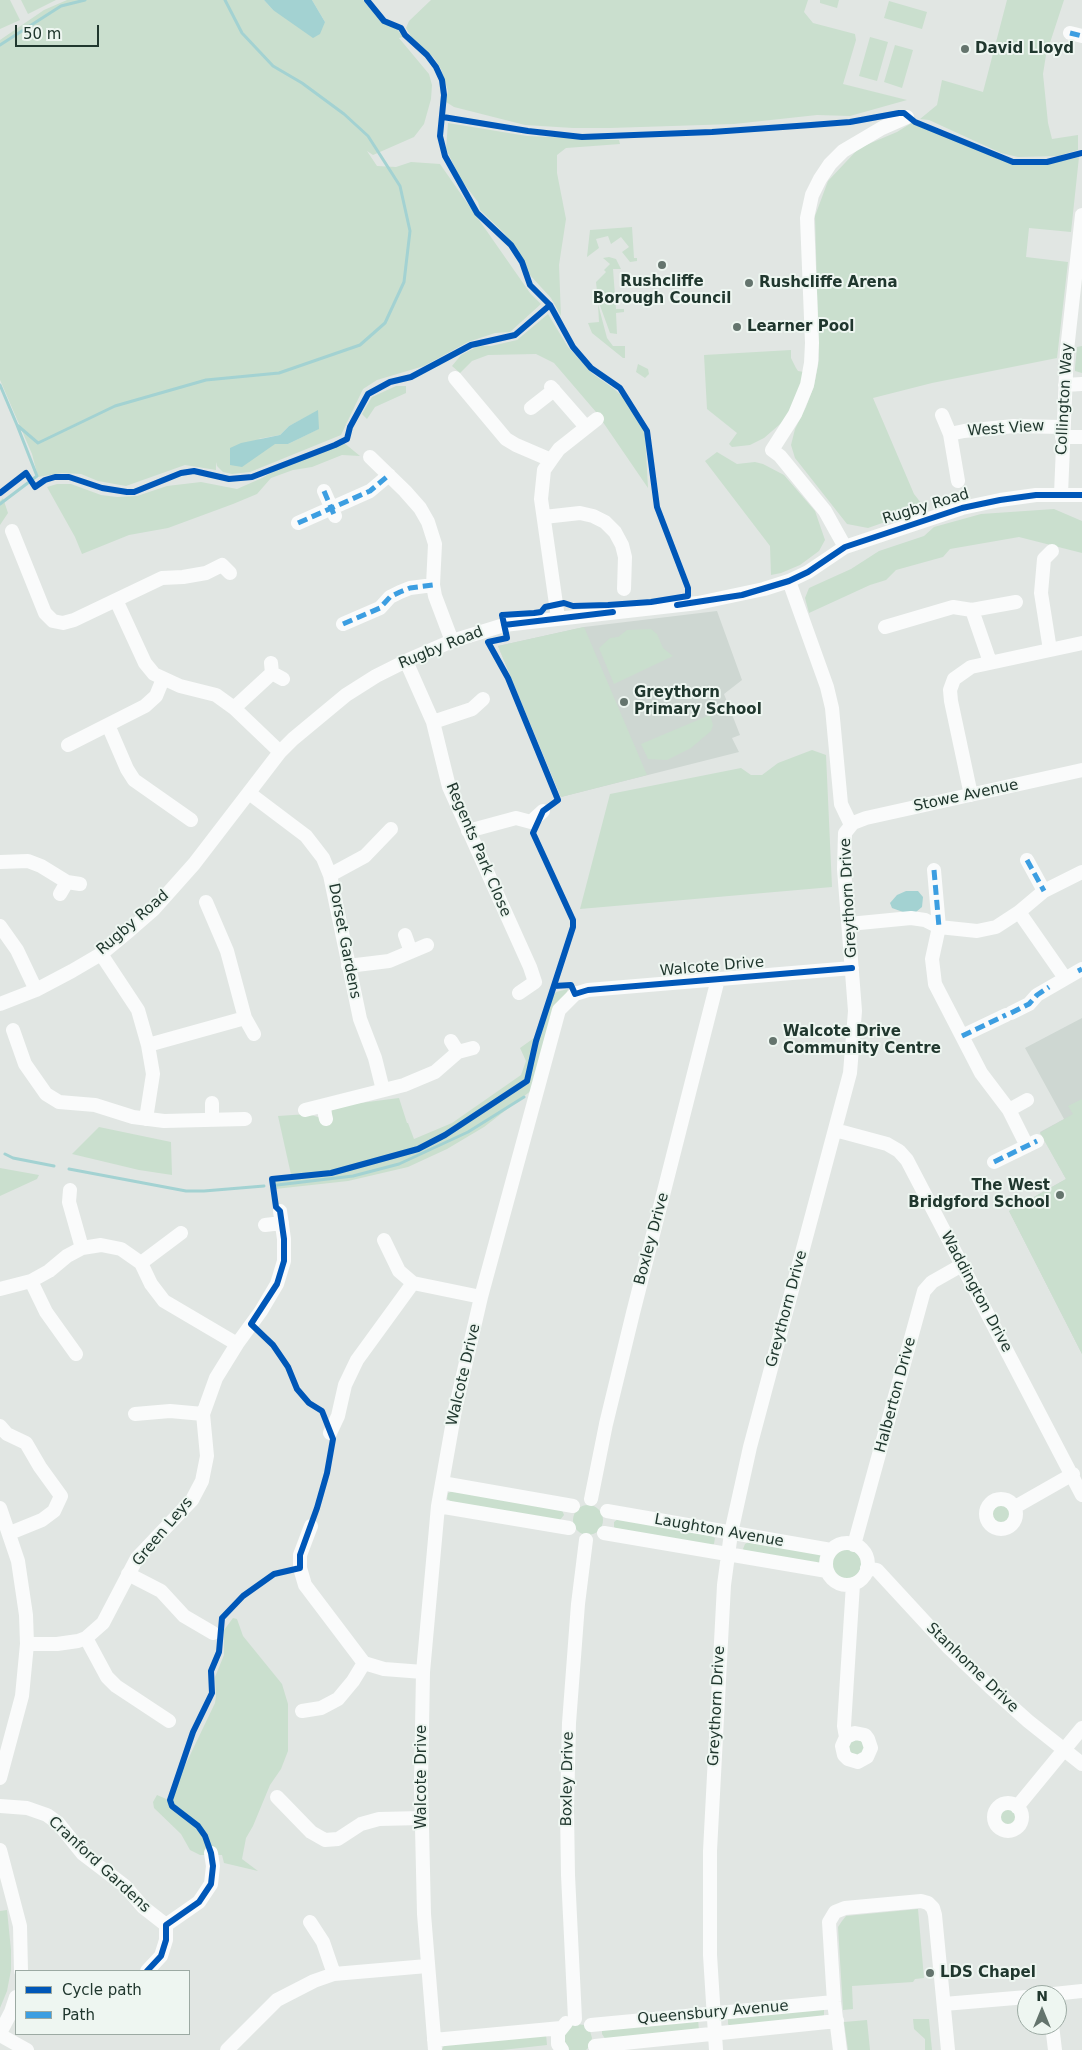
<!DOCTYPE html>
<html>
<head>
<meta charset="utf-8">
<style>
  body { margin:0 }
  #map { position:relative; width:1082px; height:2050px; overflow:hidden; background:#e1e6e3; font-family:"DejaVu Sans",sans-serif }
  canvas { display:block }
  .legend { position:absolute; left:15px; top:1970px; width:175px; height:65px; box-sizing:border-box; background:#eef6f1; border:1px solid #9caaa3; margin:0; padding:6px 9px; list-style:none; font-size:15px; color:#20372e }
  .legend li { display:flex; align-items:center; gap:10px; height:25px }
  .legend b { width:25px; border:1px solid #9caaa3 }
  .north { position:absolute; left:1017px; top:1985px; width:50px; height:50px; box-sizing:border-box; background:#eef6f1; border:1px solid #9caaa3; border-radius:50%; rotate:0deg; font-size:14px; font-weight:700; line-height:20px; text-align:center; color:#20372e }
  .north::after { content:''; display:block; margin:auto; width:18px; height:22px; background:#64746d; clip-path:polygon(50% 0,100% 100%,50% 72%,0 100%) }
  .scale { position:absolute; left:15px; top:25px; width:84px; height:22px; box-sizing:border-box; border:2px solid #20372e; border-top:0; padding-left:6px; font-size:15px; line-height:18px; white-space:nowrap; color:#20372e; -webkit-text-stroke:4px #eef6f1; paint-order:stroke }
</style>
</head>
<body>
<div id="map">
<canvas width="1082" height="2050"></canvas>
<ul class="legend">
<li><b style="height:6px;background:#0057b8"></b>Cycle path</li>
<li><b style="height:6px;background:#3c9ee1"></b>Path</li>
</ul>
<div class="north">N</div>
<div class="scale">50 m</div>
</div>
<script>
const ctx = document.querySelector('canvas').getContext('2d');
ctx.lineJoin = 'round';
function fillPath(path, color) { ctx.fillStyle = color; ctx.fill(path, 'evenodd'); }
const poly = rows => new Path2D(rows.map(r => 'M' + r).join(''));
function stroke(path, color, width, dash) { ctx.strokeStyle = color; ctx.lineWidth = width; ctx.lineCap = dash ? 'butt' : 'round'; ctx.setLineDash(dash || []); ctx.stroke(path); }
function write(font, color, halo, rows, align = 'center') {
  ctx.font = font + ' "DejaVu Sans",sans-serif'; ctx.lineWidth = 4; ctx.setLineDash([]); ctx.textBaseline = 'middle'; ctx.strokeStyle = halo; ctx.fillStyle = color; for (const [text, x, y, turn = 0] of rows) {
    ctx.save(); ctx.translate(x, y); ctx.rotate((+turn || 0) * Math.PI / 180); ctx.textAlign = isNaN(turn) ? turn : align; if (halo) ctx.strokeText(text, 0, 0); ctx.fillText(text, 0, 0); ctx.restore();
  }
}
fillPath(poly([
  [717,611,742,680,724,694,740,735,732,738,739,752,561,797,498,646,584,627],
  [1082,1018,1082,1354,1009,1211,1066,1179,1040,1132,1064,1119,1025,1048]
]), '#ced7d2');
fillPath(poly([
  [0,0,10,0,20,20,0,29],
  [21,0,56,0,28,14],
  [67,0,264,0,273,10,325,22,312,0,363,0,381,22,397,29,403,37,399,38,429,74,432,85,431,99,424,124,414,137,373,155,367,151,377,166,396,167,411,162,440,164,530,293,541,304,510,332,495,333,468,342,424,366,377,380,363,389,341,435,250,472,232,474,223,472,217,466,216,462,216,470,185,465,126,486,98,481,81,474,62,473,38,477,32,454,0,380,0,40,44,10],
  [318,411,318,429,288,444,275,444,258,439,280,435,289,426],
  [431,0,808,0,804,12,813,23,855,34,856,40,843,84,907,100,850,116,817,115,734,124,610,128,573,128,525,125,454,107,446,102,448,91,441,69,434,58,412,38,406,28,409,21],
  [820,0,839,0,837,8,820,3],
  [1007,0,1064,0,1046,55,1043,74,1048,123,1052,139,1078,135,1078,150,1058,156,1018,157,1001,153,929,120,920,119,937,105,942,80,983,92],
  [889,1,927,12,922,29,884,18],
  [870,37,888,42,877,81,859,76],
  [895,45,913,50,902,88,884,82],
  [913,122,1003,161,1022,165,1048,164,1079,157,1071,232,1029,228,1026,257,1068,262,1057,358,932,383,873,398,914,494,925,508,868,528,847,524,795,458,791,445,795,429,806,407,814,386,819,360,815,216,828,181,859,148,897,132],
  [448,123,527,136,619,140,620,144,566,148,557,155,557,173,566,219,559,265,561,316,551,298,529,274,517,250,504,233,480,210,478,202,461,180,446,149],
  [632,227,634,258,637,258,637,261,630,262,622,252,629,247,621,237,611,244,608,236,596,239,599,248,587,257,590,230],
  [609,257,616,259,621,269,613,269,616,309,624,309,624,312,616,313,617,334,610,333,598,300,596,282,606,272,604,270,610,264,603,258],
  [598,304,607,338,613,346,625,346,625,358,623,358,592,333,588,323,599,322],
  [548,314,568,347,593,374,613,388,623,397,637,418,645,434,648,488,596,412,554,363,536,354,488,355,472,361,460,373,452,366,461,355,478,346,491,346,517,340],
  [1082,346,1082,373,1075,371,1075,368,1077,347],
  [791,350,791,358,796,368,798,371,804,372,801,387,786,419,764,438,750,445,732,447,729,444,737,433,707,409,704,355],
  [638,364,648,369,649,374,645,378,636,372],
  [396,386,406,386,406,393,375,407,367,419,362,414,372,397],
  [343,442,360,456,342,455,312,467,293,470,271,478,257,494,233,504,168,528,129,535,82,554,75,537,47,487,57,484,71,484,101,495,117,497,137,496,167,486,201,482,237,489,262,478,276,470],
  [717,452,737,464,755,462,763,464,784,475,815,511,825,540,819,551,800,565,781,573,771,575,770,546,705,461],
  [3,498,8,513,0,525,0,501],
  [1054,509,1082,521,1082,553,1019,537,950,549,943,557,896,570,886,580,870,585,809,613,805,598,809,588,851,569,879,551,924,536,934,527,981,514],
  [584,627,647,775,561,797,498,646],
  [651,629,657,634,663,648,673,656,614,684,599,648,610,638,618,637,627,630],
  [710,715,713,725,711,731,691,748,667,760,648,759,641,744],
  [812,750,826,755,832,887,580,909,610,794,741,768,751,775,762,775,778,763],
  [568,989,532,1090,484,1127,447,1149,408,1167,348,1181,275,1189,274,1181,292,1179,278,1116,308,1114,331,1121,332,1110,337,1106,399,1098,407,1123,408,1123,414,1139,452,1123,521,1075,526,1061,520,1048,534,1038,539,1038,553,995,556,992],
  [1082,1099,1082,1354,1009,1211,1066,1179,1040,1133,1073,1114,1068,1106],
  [99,1127,171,1142,172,1175,139,1170,72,1154],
  [0,1168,39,1175,37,1179,0,1196],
  [453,1491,562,1510,564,1515,560,1520,452,1502,447,1499,448,1493],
  '992 1514a10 10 0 1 1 20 0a10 10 0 1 1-20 0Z',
  '573 1520a15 15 0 1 1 30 0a15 15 0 1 1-30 0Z',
  [618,1519,710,1535,715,1538,714,1544,710,1546,618,1531,614,1527,614,1522],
  [750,1541,818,1553,822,1557,822,1562,817,1565,745,1553,743,1549,745,1544],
  '831 1564a15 15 0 1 1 30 0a15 15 0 1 1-30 0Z',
  [233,1618,237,1619,243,1636,282,1684,288,1704,288,1751,281,1769,270,1785,253,1826,246,1838,242,1859,258,1871,224,1863,222,1855,200,1855,190,1850,181,1834,154,1808,153,1802,157,1795,171,1801,180,1776,215,1703,216,1696,215,1677,224,1655,224,1630],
  [858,1738,866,1746,862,1756,851,1756,848,1742],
  '999 1817a9 9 0 1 1 18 0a9 9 0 1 1-18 0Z',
  [918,1909,924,1978,915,1979,913,1982,852,1986,853,2009,843,2010,838,1927,842,1921,846,1916],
  [7,1910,11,1950,11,1970,7,1991,0,2008,0,1911],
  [824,2009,824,2015,822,2018,731,2028,728,2024,728,2019],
  [698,2019,699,2031,606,2040,602,2034,602,2030],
  [913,2019,929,2019,932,2050,925,2050,925,2039,914,2029],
  [867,2020,870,2050,848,2050,844,2022],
  [577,2024,584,2025,590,2031,592,2038,590,2046,586,2050,568,2050,564,2046,564,2031,569,2026],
  [546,2034,547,2045,502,2050,442,2050,444,2045]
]), '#cadfce');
fillPath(poly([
  [264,0,312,0,325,22,320,34,313,38,273,10],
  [318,410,319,429,288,444,275,444,242,467,230,465,230,448,241,443,280,435,289,426],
  [906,891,918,891,923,897,922,907,916,912,903,912,892,908,890,903,897,895]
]), '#a3d2d2');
stroke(poly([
  [0,45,61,6,85,0],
  [0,385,17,425],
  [0,504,37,476,17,425,38,443,115,406,206,380,279,373,360,345,385,323,404,282,410,231,400,186,368,136,344,114,302,83,273,66,242,33,225,0],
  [5,1154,13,1158,54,1166],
  [69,1169,186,1191,204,1191,264,1186],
  [277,1185,353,1176,399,1164,468,1132,524,1097]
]), '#a3d2d2', 3);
stroke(poly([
  [1070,33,1082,36],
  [455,378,506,439,516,445,551,460,559,449,597,419],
  [1065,385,1082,384],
  [551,387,586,427],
  [531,408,554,390],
  [942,415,950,434],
  [1062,437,1082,437],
  [370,457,405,491,420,508,428,522,435,544,433,585,435,596,452,641],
  [551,460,544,470,541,499,558,618],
  [958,481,950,434,964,431,1014,426,1062,427],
  [324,491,335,516],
  [1061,494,1067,350,1082,215],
  [544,517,580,513,593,516,605,522,615,532,622,545,625,557,624,589],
  [298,523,370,491,389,475],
  [12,531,45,613,53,621,63,623,74,620,162,578,183,577,206,573,222,565,230,573],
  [845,547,825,511,780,456,772,450,795,414,807,385,811,363,812,343,807,218,812,195,820,179,830,164,843,151,882,128,907,117],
  [789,581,827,687,832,708,841,804,851,825],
  [116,600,145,663,154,674,180,686,216,695,234,708,280,752],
  [343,624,380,608,390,597,400,592,410,588,433,585],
  [885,627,953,607,972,610],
  [1050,650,1041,593,1044,559,1052,551],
  [406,661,433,722,449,787,530,967,535,982,519,993],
  [990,662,972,610,1016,602],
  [271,663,272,673,283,679],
  [234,708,272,673],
  [433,722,472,709,483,699],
  [108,725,127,769,134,780,191,820],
  [68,745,145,706,156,696,163,679],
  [249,793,306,836,323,858,330,875,360,1019,375,1058,383,1090],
  [971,795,951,701,950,690,954,679,971,667,1082,643],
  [468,831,516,818,531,822,543,811],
  [1027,860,1044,891],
  [0,862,28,861,41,866,67,882,60,894],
  [934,870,939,927,932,959,935,984,981,1073,1009,1110,1027,1146],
  [330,875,365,856,391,829],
  [67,882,80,884],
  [206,902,227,951,245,1018,254,1034],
  [1019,912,1065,978],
  [849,924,911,918,925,920,939,927,977,931,996,927,1019,912,1044,891,1082,872],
  [0,926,17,950,36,990],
  [405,935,411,952],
  [101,954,138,1010,148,1045,153,1074,146,1119],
  [348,966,389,961,427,945],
  [0,1004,36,990,72,971,101,954,130,930,153,910,194,864,280,752,293,739,346,695,376,676,406,661,452,641,504,625,698,603,764,589,789,581,808,572,845,547,962,508,1000,500,1036,495,1082,495],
  [1011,1013,1029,1004,1037,995,1082,969],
  [13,1030,25,1064,46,1094,59,1102,95,1105,133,1117,164,1121,245,1119],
  [962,1036,1006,1015],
  [451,1041,458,1052],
  [148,1045,245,1018],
  [212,1103,212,1120],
  [323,1106,326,1119],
  [305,1110,404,1085,435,1072,458,1052,473,1048],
  [1009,1110,1027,1100],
  [835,1130,887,1144,899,1151,907,1160,1082,1495],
  [994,1162,1037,1141],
  [70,1190,69,1202,82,1248],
  [265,1225,282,1223],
  [384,1240,399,1271,413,1283],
  [141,1263,181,1233],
  [31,1281,46,1312,76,1354],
  [0,1289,31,1281,49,1271,67,1256,82,1248,101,1245,121,1249,141,1263,151,1284,164,1301,237,1344],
  [135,1414,170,1411,203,1414],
  [0,1426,7,1434,26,1443,40,1467,61,1496,54,1511,42,1520,10,1533],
  [330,1433,338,1416,345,1385,357,1360,413,1283,481,1297],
  [442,1483,573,1506],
  [591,1499,606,1424,633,1313,718,979],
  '986 1514a15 15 0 1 1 30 0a15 15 0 1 1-30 0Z',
  [438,1506,569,1528],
  [1015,1507,1073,1474],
  [0,1508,18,1561,26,1615,27,1644,22,1696,0,1778],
  [607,1511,831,1550],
  [311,1526,300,1555,300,1568,305,1585,364,1663,384,1669,423,1672],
  [604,1533,827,1571],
  '826 1564a21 21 0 1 1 42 0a21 21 0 1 1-42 0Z',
  [854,1545,924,1291,932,1282,962,1265],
  [867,1568,877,1570,949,1648,990,1687,1028,1721,1082,1764],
  [128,1574,161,1591,184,1616,213,1633],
  [86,1638,107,1677,116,1686,169,1721],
  [27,1644,57,1644,78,1641,86,1638,103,1623,137,1558,192,1500,202,1481,207,1456,203,1414,216,1378,237,1344,261,1311,277,1284,284,1261,284,1239,280,1211],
  [302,1711,321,1708,338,1699,353,1681,364,1663],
  [846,1737,855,1733,865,1735,868,1739,871,1748,867,1757,858,1762,848,1759,844,1755,842,1746,846,1737,844,1726,853,1584],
  [277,1797,311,1832,325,1840,338,1839,361,1824,379,1819,422,1818],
  '994 1817a14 14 0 1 1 28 0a14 14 0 1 1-28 0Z',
  [0,1806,27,1808,47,1815,58,1823,83,1854,125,1886,143,1907,166,1925],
  [1017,1807,1082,1728],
  [0,1850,20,1926,21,1971],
  [310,1922,323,1942,334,1974],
  [166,1925,199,1902,211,1884,213,1866,211,1853],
  [147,1971,161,1956,166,1940,166,1925],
  [1044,1995,1082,1991],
  [944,2004,1027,1997],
  [575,2019,568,1875,567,1809,569,1723,578,1604,586,1540],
  [591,2025,834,2002],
  [1052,2025,1055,2050],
  [0,2033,11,2012,16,1997],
  [0,2035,27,2050],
  [434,2040,561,2028],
  [595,2046,837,2021],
  [227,2050,277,2000,314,1981,334,1974,427,1966],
  [435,2050,424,1914,421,1784,423,1672,438,1506,455,1410,481,1297,559,1010,575,994,588,990,852,968],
  [562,2050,558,2044,558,2033,566,2023],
  [716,2050,710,1955,710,1851,724,1585,731,1533,750,1447,850,1073,855,1011,844,869,845,833,853,823,866,818,1082,770],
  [840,2050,834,2002,829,1922,835,1912,845,1908,921,1901,928,1903,933,1908,935,1915,948,2050]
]), '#fafbfb', 14);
stroke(poly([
  [1070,33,1082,36],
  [324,491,335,517],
  [298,523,370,491,389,475],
  [343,624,380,608,390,597,400,592,410,588,433,585],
  [1027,860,1044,891],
  [934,870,939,927],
  [1078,971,1082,969],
  [1011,1013,1029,1004,1037,995,1049,987],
  [962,1036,1006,1015],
  [994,1162,1037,1141]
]), '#3c9ee1', 5, [10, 5]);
stroke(poly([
  [443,117,528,131,582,137,712,132,811,125,850,122,899,113,904,113,915,122,1013,162,1047,162,1082,153],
  [0,493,26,473,35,487,45,480,55,477,69,477,102,488,127,492,134,492,181,473,194,471,229,479,252,477,335,445,347,439,350,427,368,394,390,382,411,377,471,345,515,335,550,305],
  [677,605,742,595,789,581,808,572,845,547,962,508,1000,500,1036,495,1082,495],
  [504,625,613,612],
  [554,986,571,985,575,994,588,990,852,968],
  [147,1971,161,1956,166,1940,166,1925,199,1902,211,1884,213,1866,211,1853,205,1836,198,1826,172,1806,170,1800,193,1732,212,1693,211,1671,219,1652,222,1618,243,1596,274,1574,300,1568,300,1555,317,1508,327,1473,333,1439,322,1411,309,1403,297,1389,288,1367,273,1345,251,1324,277,1284,284,1261,284,1239,280,1211,276,1207,272,1179,331,1173,418,1149,445,1135,527,1081,536,1041,573,927,573,920,533,833,543,811,558,800,508,678,488,642,507,638,502,615,534,613,541,612,545,607,564,603,573,606,608,605,651,602,688,596,688,588,657,507,647,431,620,388,591,368,573,347,550,305,530,285,522,262,511,245,477,213,445,156,440,136,444,95,442,80,436,67,427,55,405,35,401,28,384,21,367,0]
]), '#0057b8', 6);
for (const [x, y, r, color] of [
  [965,49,5,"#64746d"],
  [662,265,5,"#64746d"],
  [749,283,5,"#64746d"],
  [737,327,5,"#64746d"],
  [624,702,5,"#64746d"],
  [773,1041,5,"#64746d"],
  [1060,1195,5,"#64746d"],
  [930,1973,5,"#64746d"]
]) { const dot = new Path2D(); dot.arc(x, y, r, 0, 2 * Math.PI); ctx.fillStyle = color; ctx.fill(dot); stroke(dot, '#eef6f1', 2); }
write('bold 15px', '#20372e', '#eef6f1', [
  ["David Lloyd",975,49],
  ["Rushcliffe",662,282,"center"],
  ["Borough Council",662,299,"center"],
  ["Rushcliffe Arena",759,283],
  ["Learner Pool",747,327],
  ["Greythorn",634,693],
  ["Primary School",634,710],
  ["Walcote Drive",783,1032],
  ["Community Centre",783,1049],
  ["The West",1050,1186,"right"],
  ["Bridgford School",1050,1203,"right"],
  ["LDS Chapel",940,1973]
], 'left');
write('15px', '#20372e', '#eef6f1', [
  ["Collington Way",1065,399,-87],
  ["West View",1006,429,-4],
  ["Rugby Road",926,507,-17],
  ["Rugby Road",441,648,-22],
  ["Stowe Avenue",966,796,-12],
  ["Regents Park Close",478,850,67],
  ["Greythorn Drive",849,898,-93],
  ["Rugby Road",133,923,-41],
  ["Dorset Gardens",344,941,79],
  ["Walcote Drive",712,967,-5],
  ["Boxley Drive",652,1239,-75],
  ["Waddington Drive",976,1292,62],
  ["Greythorn Drive",787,1309,-75],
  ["Walcote Drive",464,1375,-77],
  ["Halberton Drive",896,1395,-75],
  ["Laughton Avenue",719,1531,10],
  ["Green Leys",163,1532,-50],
  ["Stanhome Drive",972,1668,44],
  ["Greythorn Drive",717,1706,-87],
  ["Walcote Drive",422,1777,-90],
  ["Boxley Drive",568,1779,-89],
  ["Cranford Gardens",99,1865,43],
  ["Queensbury Avenue",713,2013,-5]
]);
</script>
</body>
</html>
